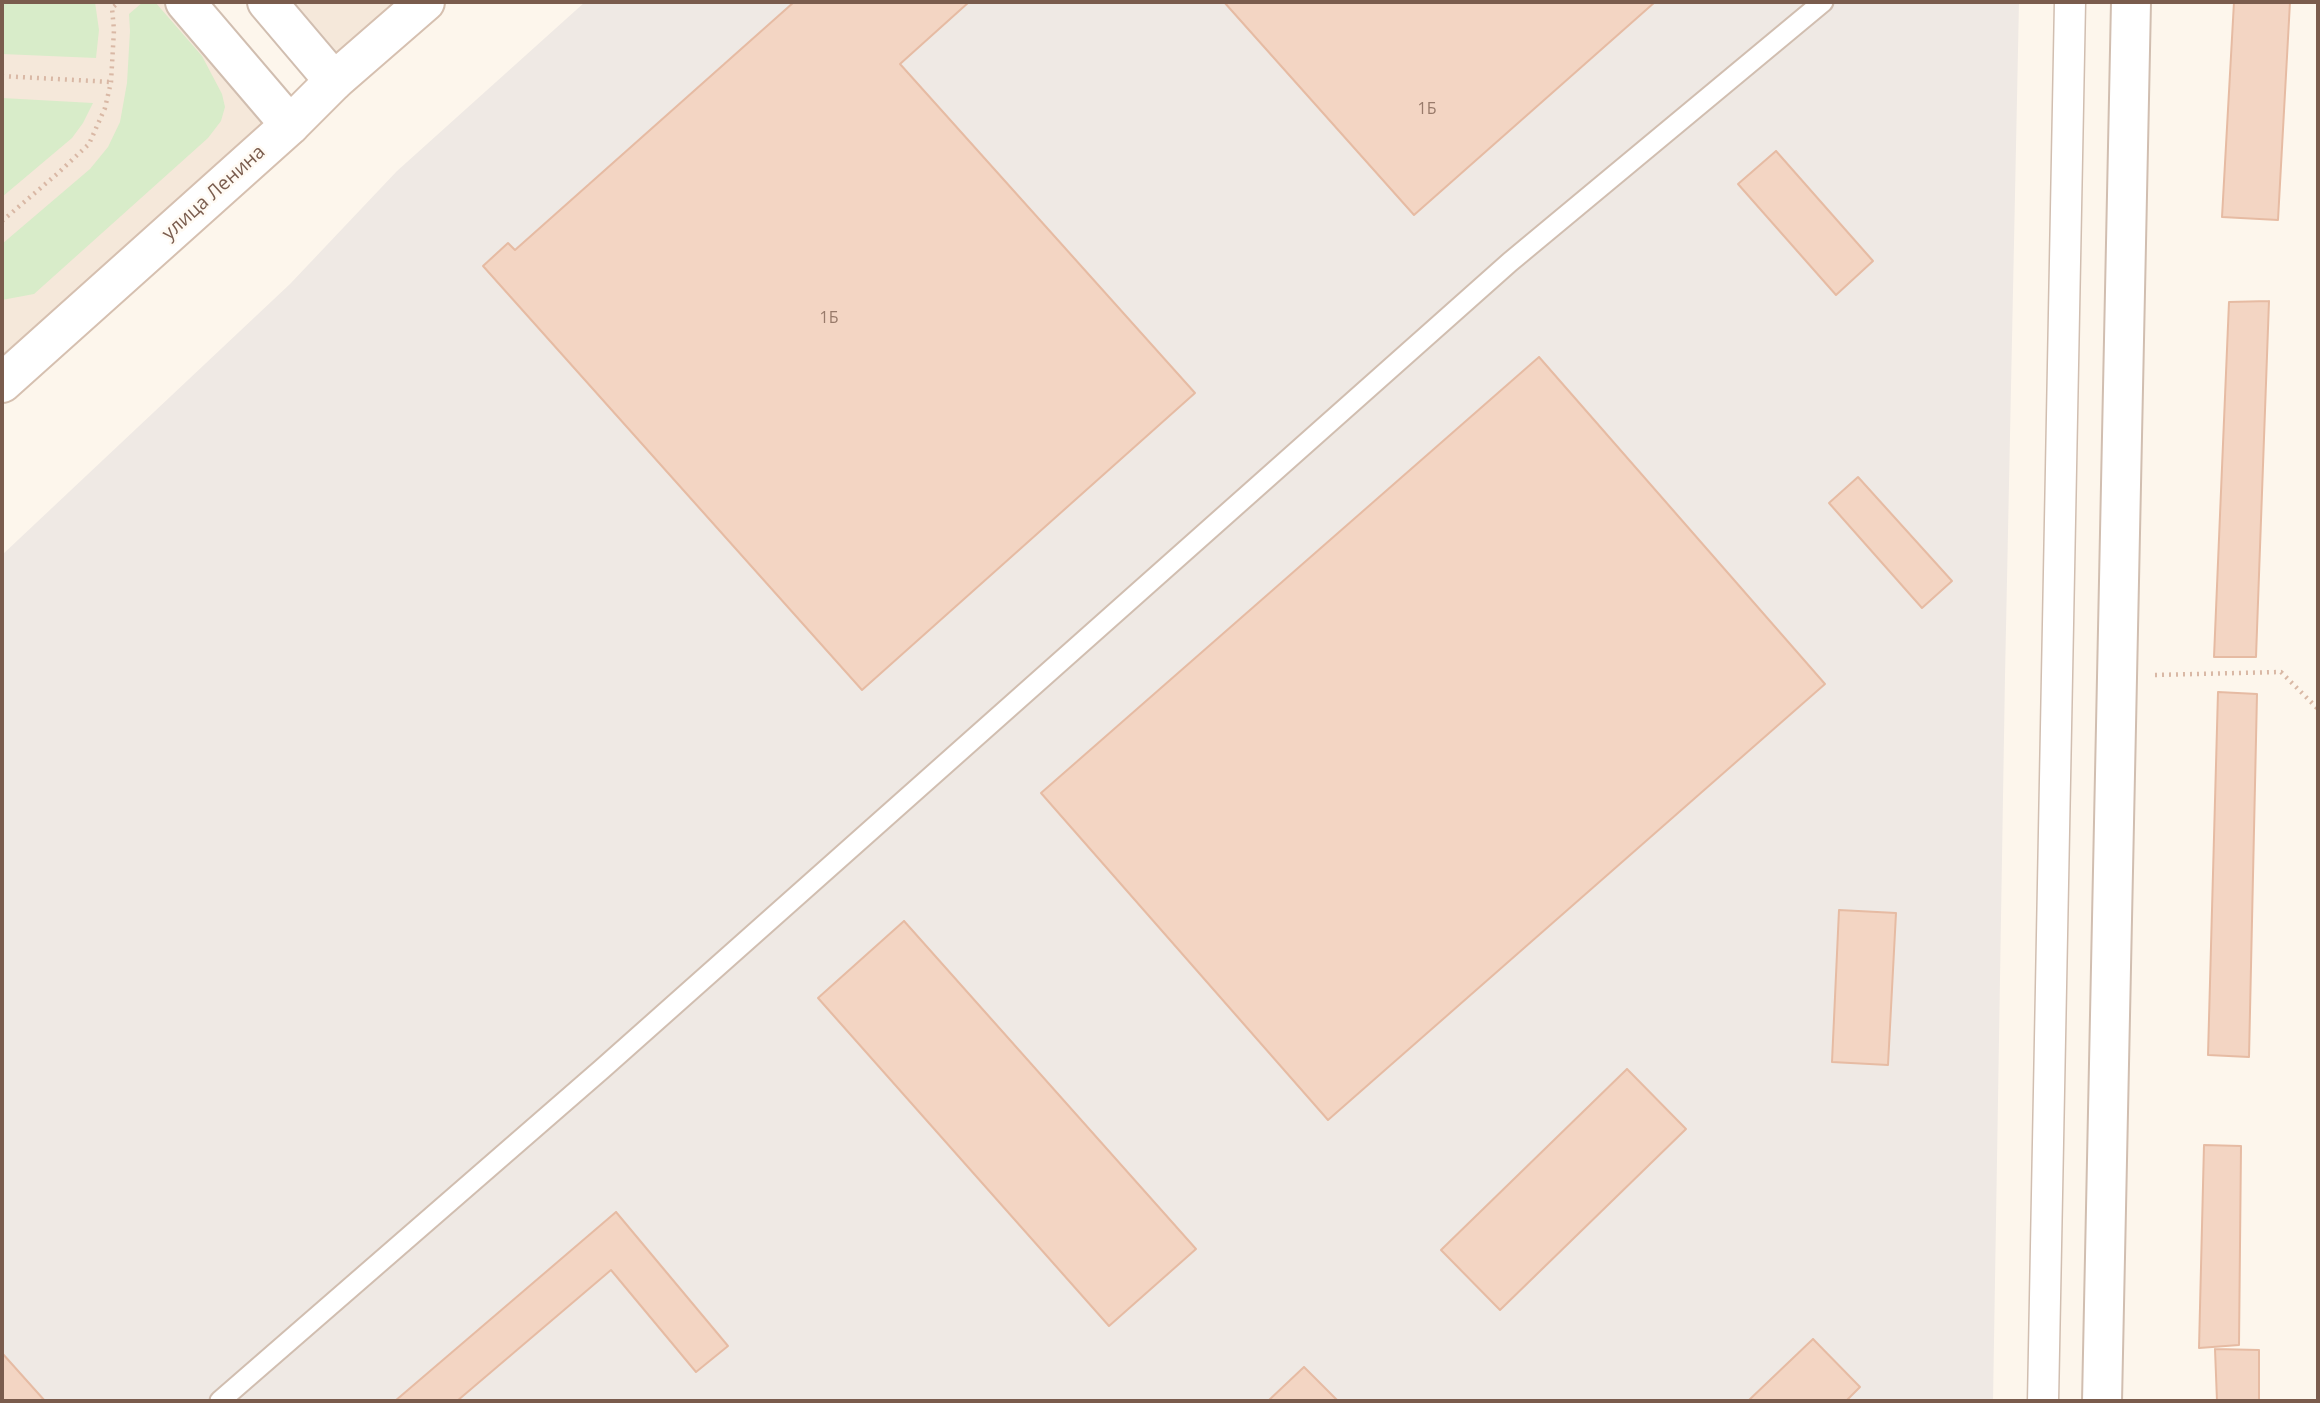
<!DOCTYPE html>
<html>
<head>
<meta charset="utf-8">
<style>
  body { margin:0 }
  #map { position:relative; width:2320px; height:1403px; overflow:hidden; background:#fdf6ec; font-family:"Open Sans",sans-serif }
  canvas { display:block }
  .frame { position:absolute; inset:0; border:4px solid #7a5c4d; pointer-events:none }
</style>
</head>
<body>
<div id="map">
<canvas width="2320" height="1403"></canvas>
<div class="frame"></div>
</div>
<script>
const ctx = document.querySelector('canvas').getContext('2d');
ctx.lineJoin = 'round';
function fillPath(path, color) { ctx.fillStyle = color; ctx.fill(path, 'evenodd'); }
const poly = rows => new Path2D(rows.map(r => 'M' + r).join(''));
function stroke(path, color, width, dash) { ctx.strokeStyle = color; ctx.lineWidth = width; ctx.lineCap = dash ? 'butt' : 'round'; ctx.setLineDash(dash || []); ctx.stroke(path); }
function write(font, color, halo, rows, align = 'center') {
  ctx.font = font + ' "Open Sans",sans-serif'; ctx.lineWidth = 5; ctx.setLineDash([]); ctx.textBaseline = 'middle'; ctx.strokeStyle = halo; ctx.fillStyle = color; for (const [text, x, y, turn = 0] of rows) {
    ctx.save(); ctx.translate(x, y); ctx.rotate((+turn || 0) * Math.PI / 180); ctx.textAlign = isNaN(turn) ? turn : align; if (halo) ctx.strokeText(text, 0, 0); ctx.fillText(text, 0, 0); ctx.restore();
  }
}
fillPath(poly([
  [2,2,185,2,290,125,2,383],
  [267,2,425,2,334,81]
]), '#f5e8da');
fillPath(poly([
  [585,2,2019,2,2005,676,1993,1401,2,1401,2,555,290,284,397,171]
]), '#efe9e4');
fillPath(poly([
  [2,2,95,2,99,30,96,58,2,54],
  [143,2,155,2,202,56,222,94,225,107,221,121,208,138,34,294,2,300,2,244,90,169,108,147,120,122,127,83,130,31,129,14],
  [2,98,93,103,83,123,72,138,2,197]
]), '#d8ecc9');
const building = poly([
  [794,2,969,2,900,64,1195,393,862,690,483,266,508,243,515,250,794,2],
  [1224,2,1655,2,1414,215,1224,2],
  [2234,2,2290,2,2278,220,2222,217,2234,2],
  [1776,151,1873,261,1836,295,1738,184,1776,151],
  [2269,301,2256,657,2214,657,2229,302,2269,301],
  [1539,357,1825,684,1328,1120,1041,793,1539,357],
  [1858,477,1952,581,1922,608,1829,503,1858,477],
  [2218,692,2257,694,2249,1057,2208,1055,2218,692],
  [1839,910,1896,913,1888,1065,1832,1062,1839,910],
  [904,921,1196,1249,1109,1326,818,998,904,921],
  [1627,1069,1686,1129,1500,1310,1441,1250,1627,1069],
  [2204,1145,2241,1146,2239,1345,2199,1348,2204,1145],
  [616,1212,728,1346,696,1372,611,1270,457,1401,395,1401,616,1212],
  [1813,1339,1860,1387,1846,1401,1748,1401,1813,1339],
  [2215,1349,2259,1350,2259,1401,2217,1401,2215,1349],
  [2,1353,45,1401,2,1401,2,1353],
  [1304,1367,1338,1401,1268,1401,1304,1367]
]);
fillPath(building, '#f3d5c3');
stroke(building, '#e6bba3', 2);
const service = poly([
  [220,1401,602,1069,1510,262,1823,2]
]);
const pedestrian = poly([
  [2043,1401,2070,2]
]);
const minor = poly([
  [2102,1401,2131,2]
]);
const tertiary = poly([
  [185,2,290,125],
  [267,2,334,81]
]);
const secondary = poly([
  [2,383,290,125,334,81,425,2]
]);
stroke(service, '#d1beb0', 23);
stroke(pedestrian, '#d1beb0', 33);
stroke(minor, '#d1beb0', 42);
stroke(tertiary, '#d1beb0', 42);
stroke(secondary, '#d6c0b0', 42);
stroke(poly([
  [2,76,111,82],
  [2,221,57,174,89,144,105,108,111,82,114,30,112,8,119,2],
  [2155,675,2281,672,2318,709]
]), '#d9b8a5', 4.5, [2, 5]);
stroke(service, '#fff', 19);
stroke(pedestrian, '#fff', 30);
stroke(minor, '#fff', 38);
stroke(tertiary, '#fff', 38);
stroke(secondary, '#fff', 38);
write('16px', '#987a6a', null, [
  ["1Б",1427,109],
  ["1Б",829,318]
]);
write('19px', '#7a5c4d', '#fffaf3', [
  ["улица Ленина",214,193,-42]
]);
</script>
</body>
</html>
